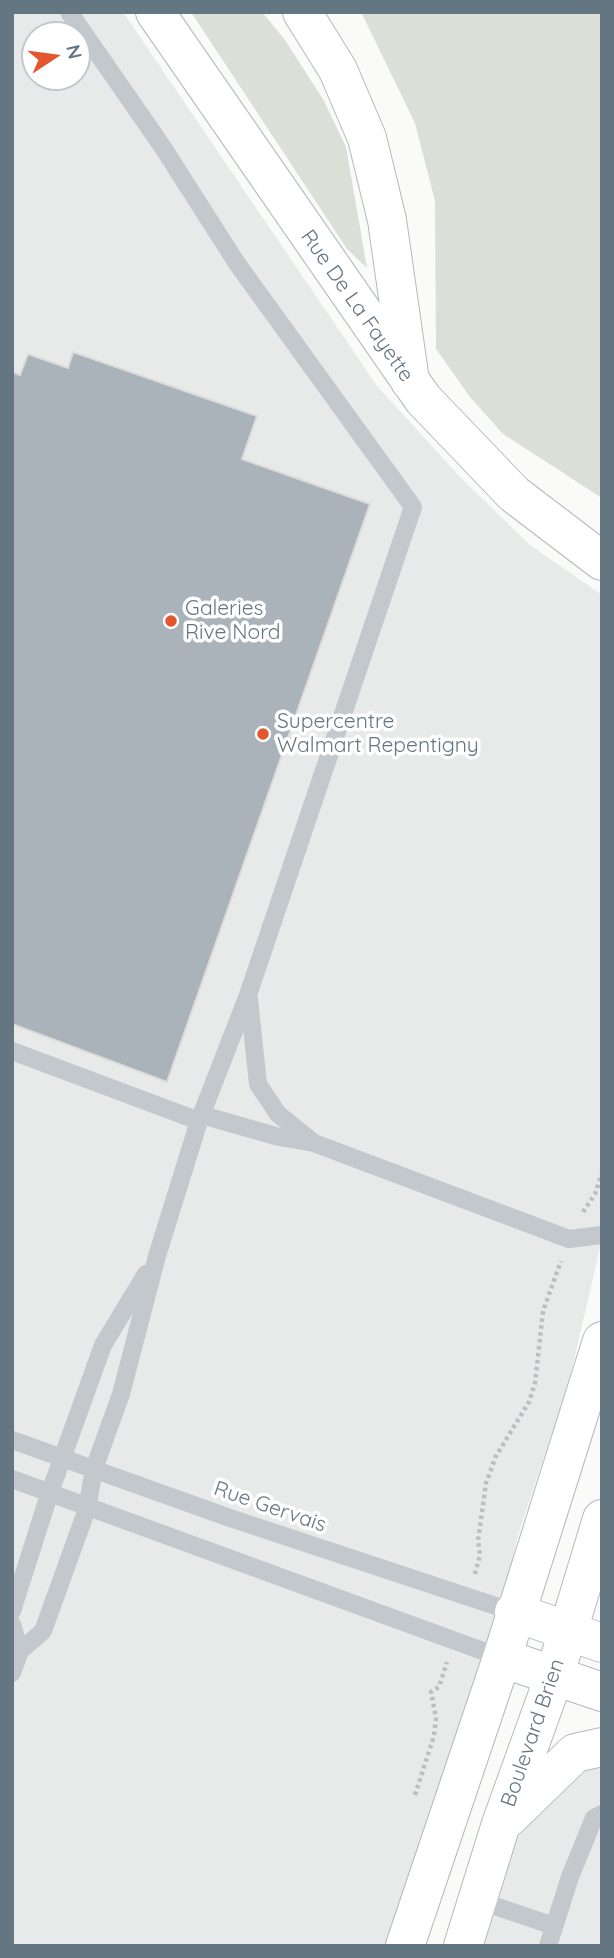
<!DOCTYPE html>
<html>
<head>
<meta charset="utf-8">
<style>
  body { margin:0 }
  #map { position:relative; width:614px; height:1958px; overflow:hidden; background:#fafaf8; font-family:Quicksand,sans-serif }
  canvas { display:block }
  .frame { position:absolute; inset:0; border:14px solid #657683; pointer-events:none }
  .north { position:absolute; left:21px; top:21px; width:70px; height:70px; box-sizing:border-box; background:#fff; border:2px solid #c1c8cd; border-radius:50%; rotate:77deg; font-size:19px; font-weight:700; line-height:28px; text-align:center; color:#657683 }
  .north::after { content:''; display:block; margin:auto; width:24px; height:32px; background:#e4572e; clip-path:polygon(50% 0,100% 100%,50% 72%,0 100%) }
</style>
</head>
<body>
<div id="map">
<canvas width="614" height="1958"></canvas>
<div class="frame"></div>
<div class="north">N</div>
</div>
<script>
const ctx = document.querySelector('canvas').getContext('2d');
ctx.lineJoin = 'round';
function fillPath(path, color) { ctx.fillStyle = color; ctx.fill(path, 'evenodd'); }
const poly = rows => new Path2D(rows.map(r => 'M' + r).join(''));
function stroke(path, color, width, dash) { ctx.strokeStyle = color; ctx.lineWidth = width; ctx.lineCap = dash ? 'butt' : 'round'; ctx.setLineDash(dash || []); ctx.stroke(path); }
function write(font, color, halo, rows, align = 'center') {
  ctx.font = font + ' Quicksand,sans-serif'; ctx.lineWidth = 7; ctx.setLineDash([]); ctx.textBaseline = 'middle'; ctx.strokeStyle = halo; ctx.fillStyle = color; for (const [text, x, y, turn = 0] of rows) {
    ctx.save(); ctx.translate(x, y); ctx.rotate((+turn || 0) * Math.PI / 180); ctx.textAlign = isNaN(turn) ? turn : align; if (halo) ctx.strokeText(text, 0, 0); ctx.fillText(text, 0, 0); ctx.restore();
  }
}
fillPath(poly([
  [12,12,123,12,377,386,460,477,530,545,602,595,602,1239,569,1382,518,1535,462,1778,406,1946,12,1946],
  [35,35,77,35,77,77,35,77],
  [602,1758,602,1946,472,1946,509,1834,590,1761]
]), '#e8e9e9');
fillPath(poly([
  [191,12,262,12,285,40,324,101,346,147,367,268,347,249],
  [361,12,602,12,602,498,503,434,470,397,436,349,435,201,415,123]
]), '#dadfd7');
const building = poly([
  [73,352,257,416,242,459,370,504,167,1082,12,1024,12,372,20,375,28,354,68,368,73,352]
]);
fillPath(building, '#aab3b9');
stroke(building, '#dcdcda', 2);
const secondary = poly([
  [155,12,423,399,514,494,602,561],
  [514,1612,602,1643],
  [502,1658,602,1692],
  [508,1818,575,1753,602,1747],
  [405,1946,502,1658,602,1341],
  [463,1946,501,1824,554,1677,602,1519]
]);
const highway = poly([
  [302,12,338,70,367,138,387,220,410,381]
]);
stroke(secondary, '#b3babf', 40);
stroke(highway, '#b4b9bd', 40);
stroke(poly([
  [288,739,307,746],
  [583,1212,595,1194,602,1173],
  [475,1574,480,1555,478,1541,486,1483,496,1456,529,1402,535,1383,543,1311,561,1261],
  [415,1795,434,1736,436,1718,431,1692,439,1687,447,1662]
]), '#bbbfc2', 4.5, [3.5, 3.5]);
stroke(poly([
  [249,999,258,1084,278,1114,314,1143,569,1239,602,1235],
  [12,1051,199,1121],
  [202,1115,279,1137,314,1143],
  [12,1440,230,1518,514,1612],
  [12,1479,502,1658],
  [12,1611,49,1495,103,1345,146,1274],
  [12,1624,20,1651],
  [12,1673,20,1651,43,1631,87,1509,94,1469,121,1394,157,1256,199,1121,248,995,413,507,236,262,162,146,69,12],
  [477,1900,554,1926],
  [548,1946,570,1877,594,1818,602,1814]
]), '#c3c8cc', 18);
stroke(secondary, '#fff', 38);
stroke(highway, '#fff', 38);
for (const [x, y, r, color] of [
  [171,621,7,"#e4572e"],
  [263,734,7,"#e4572e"]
]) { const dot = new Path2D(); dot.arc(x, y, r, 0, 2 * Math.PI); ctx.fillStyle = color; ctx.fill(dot); stroke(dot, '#fff', 2.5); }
write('21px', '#657683', '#fff', [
  ["Rue De La Fayette",357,306,55],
  ["Rue Gervais",270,1507,19],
  ["Boulevard Brien",533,1733,-71]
]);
write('21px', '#657683', '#fff', [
  ["Galeries",185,609],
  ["Rive Nord",185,633],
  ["Supercentre",277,722],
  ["Walmart Repentigny",277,746]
], 'left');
</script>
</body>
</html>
